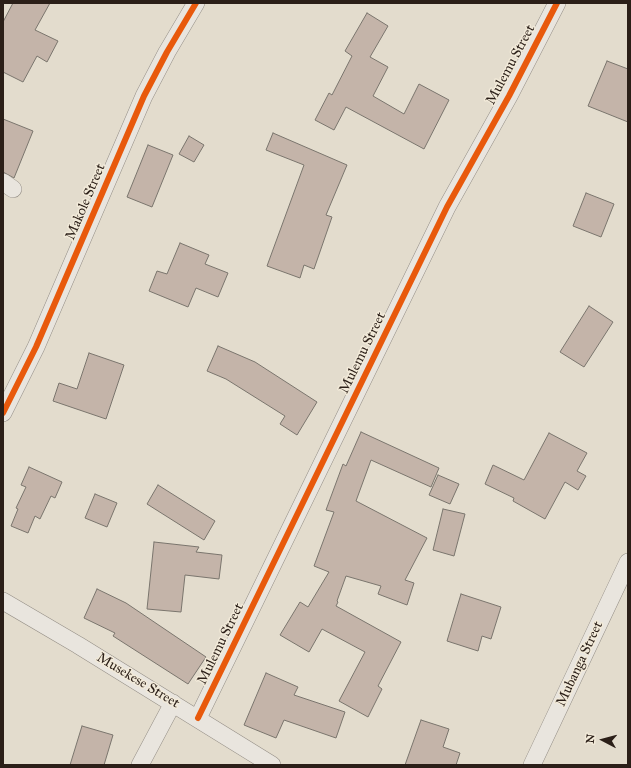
<!DOCTYPE html>
<html>
<head>
<meta charset="utf-8">
<style>
  body { margin:0 }
  #map { position:relative; width:631px; height:768px; overflow:hidden; background:#e3dccd; font-family:"IM FELL Great Primer",serif }
  canvas { display:block }
  .frame { position:absolute; inset:0; border:4px solid #2b1f18; pointer-events:none }
  .north { position:absolute; left:583px; top:720px; width:40px; height:40px; -webkit-text-stroke:3px #f2ead9; paint-order:stroke; rotate:276deg; font-size:11px; font-weight:700; line-height:16px; text-align:center; color:#2b1f18 }
  .north::after { content:''; display:block; margin:auto; width:14px; height:18px; background:#2b1f18; clip-path:polygon(50% 0,100% 100%,50% 72%,0 100%) }
</style>
</head>
<body>
<div id="map">
<canvas width="631" height="768"></canvas>
<div class="frame"></div>
<div class="north">N</div>
</div>
<script>
const ctx = document.querySelector('canvas').getContext('2d');
ctx.lineJoin = 'round';
function fillPath(path, color) { ctx.fillStyle = color; ctx.fill(path, 'evenodd'); }
const poly = rows => new Path2D(rows.map(r => 'M' + r).join(''));
function stroke(path, color, width, dash) { ctx.strokeStyle = color; ctx.lineWidth = width; ctx.lineCap = dash ? 'butt' : 'round'; ctx.setLineDash(dash || []); ctx.stroke(path); }
function write(font, color, halo, rows, align = 'center') {
  ctx.font = font + ' "IM FELL Great Primer",serif'; ctx.lineWidth = 3; ctx.setLineDash([]); ctx.textBaseline = 'middle'; ctx.strokeStyle = halo; ctx.fillStyle = color; for (const [text, x, y, turn = 0] of rows) {
    ctx.save(); ctx.translate(x, y); ctx.rotate((+turn || 0) * Math.PI / 180); ctx.textAlign = isNaN(turn) ? turn : align; if (halo) ctx.strokeText(text, 0, 0); ctx.fillText(text, 0, 0); ctx.restore();
  }
}
const building = poly([
  [13,3,50,3,35,30,58,41,47,62,37,56,23,82,3,72,3,22,13,3],
  [367,13,388,26,370,57,388,67,373,96,404,114,419,84,449,100,424,149,346,107,334,130,315,120,329,93,332,95,352,56,345,51,367,13],
  [607,61,628,69,628,122,588,106,607,61],
  [3,119,33,131,14,178,3,172,3,119],
  [273,133,347,165,326,215,332,217,314,269,304,265,300,278,267,266,304,165,266,150,273,133],
  [189,136,204,145,194,162,179,154,189,136],
  [148,145,173,155,152,207,127,197,148,145],
  [586,193,614,204,601,237,573,226,586,193],
  [180,243,209,255,205,264,228,273,218,297,196,288,188,307,149,291,157,271,167,274,180,243],
  [589,306,613,322,584,367,560,352,589,306],
  [218,346,255,362,317,402,297,435,280,424,285,416,226,379,207,371,218,346],
  [89,353,124,365,106,419,53,401,59,383,77,389,89,353],
  [361,432,439,468,431,487,371,460,356,501,427,538,405,580,414,583,407,605,378,594,381,586,346,576,337,601,338,602,336,606,401,642,378,686,382,689,368,717,339,701,365,652,322,629,309,652,280,635,300,602,308,607,329,572,314,566,334,512,326,510,343,464,346,466,361,432],
  [549,433,587,453,577,471,586,476,578,490,565,482,545,519,513,501,514,498,485,484,493,465,524,480,549,433],
  [29,467,62,482,55,498,51,496,40,519,35,516,28,533,11,526,18,509,16,508,26,487,21,485,29,467],
  [438,475,459,484,450,504,429,495,438,475],
  [158,485,215,521,204,540,147,504,158,485],
  [95,494,117,503,107,527,85,518,95,494],
  [443,509,465,514,454,556,433,550,443,509],
  [154,542,199,547,196,552,222,555,219,579,185,575,181,612,147,609,154,542],
  [97,589,126,603,206,657,188,684,113,636,115,633,84,618,97,589],
  [461,594,501,607,491,639,482,636,478,651,447,641,461,594],
  [266,673,298,687,294,695,345,712,336,738,284,720,276,738,244,725,266,673],
  [421,720,449,729,443,747,460,753,456,765,405,765,421,720],
  [82,726,113,735,104,765,70,765,82,726]
]);
fillPath(building, '#c4b4a9');
stroke(building, '#7a756d', 1);
const minor = poly([
  [3,182,13,189],
  [3,413,36,347,144,96,167,52,196,3],
  [3,601,78,645,272,765],
  [198,718,447,207,509,96,557,3],
  [140,765,173,703],
  [532,765,628,562]
]);
stroke(minor, '#948e86', 18);
stroke(minor, '#e9e5de', 17);
stroke(poly([
  [3,413,36,347,144,96,167,52,196,3],
  [198,718,447,207,509,96,557,3]
]), '#e8590c', 6);
write('14px', '#2b1f18', '#f2ead9', [
  ["Mulemu Street",511,65,-62],
  ["Makole Street",86,202,-67],
  ["Mulemu Street",363,353,-64],
  ["Mulemu Street",221,644,-64],
  ["Mubanga Street",580,664,-65],
  ["Musekese Street",138,681,31]
]);
</script>
</body>
</html>
